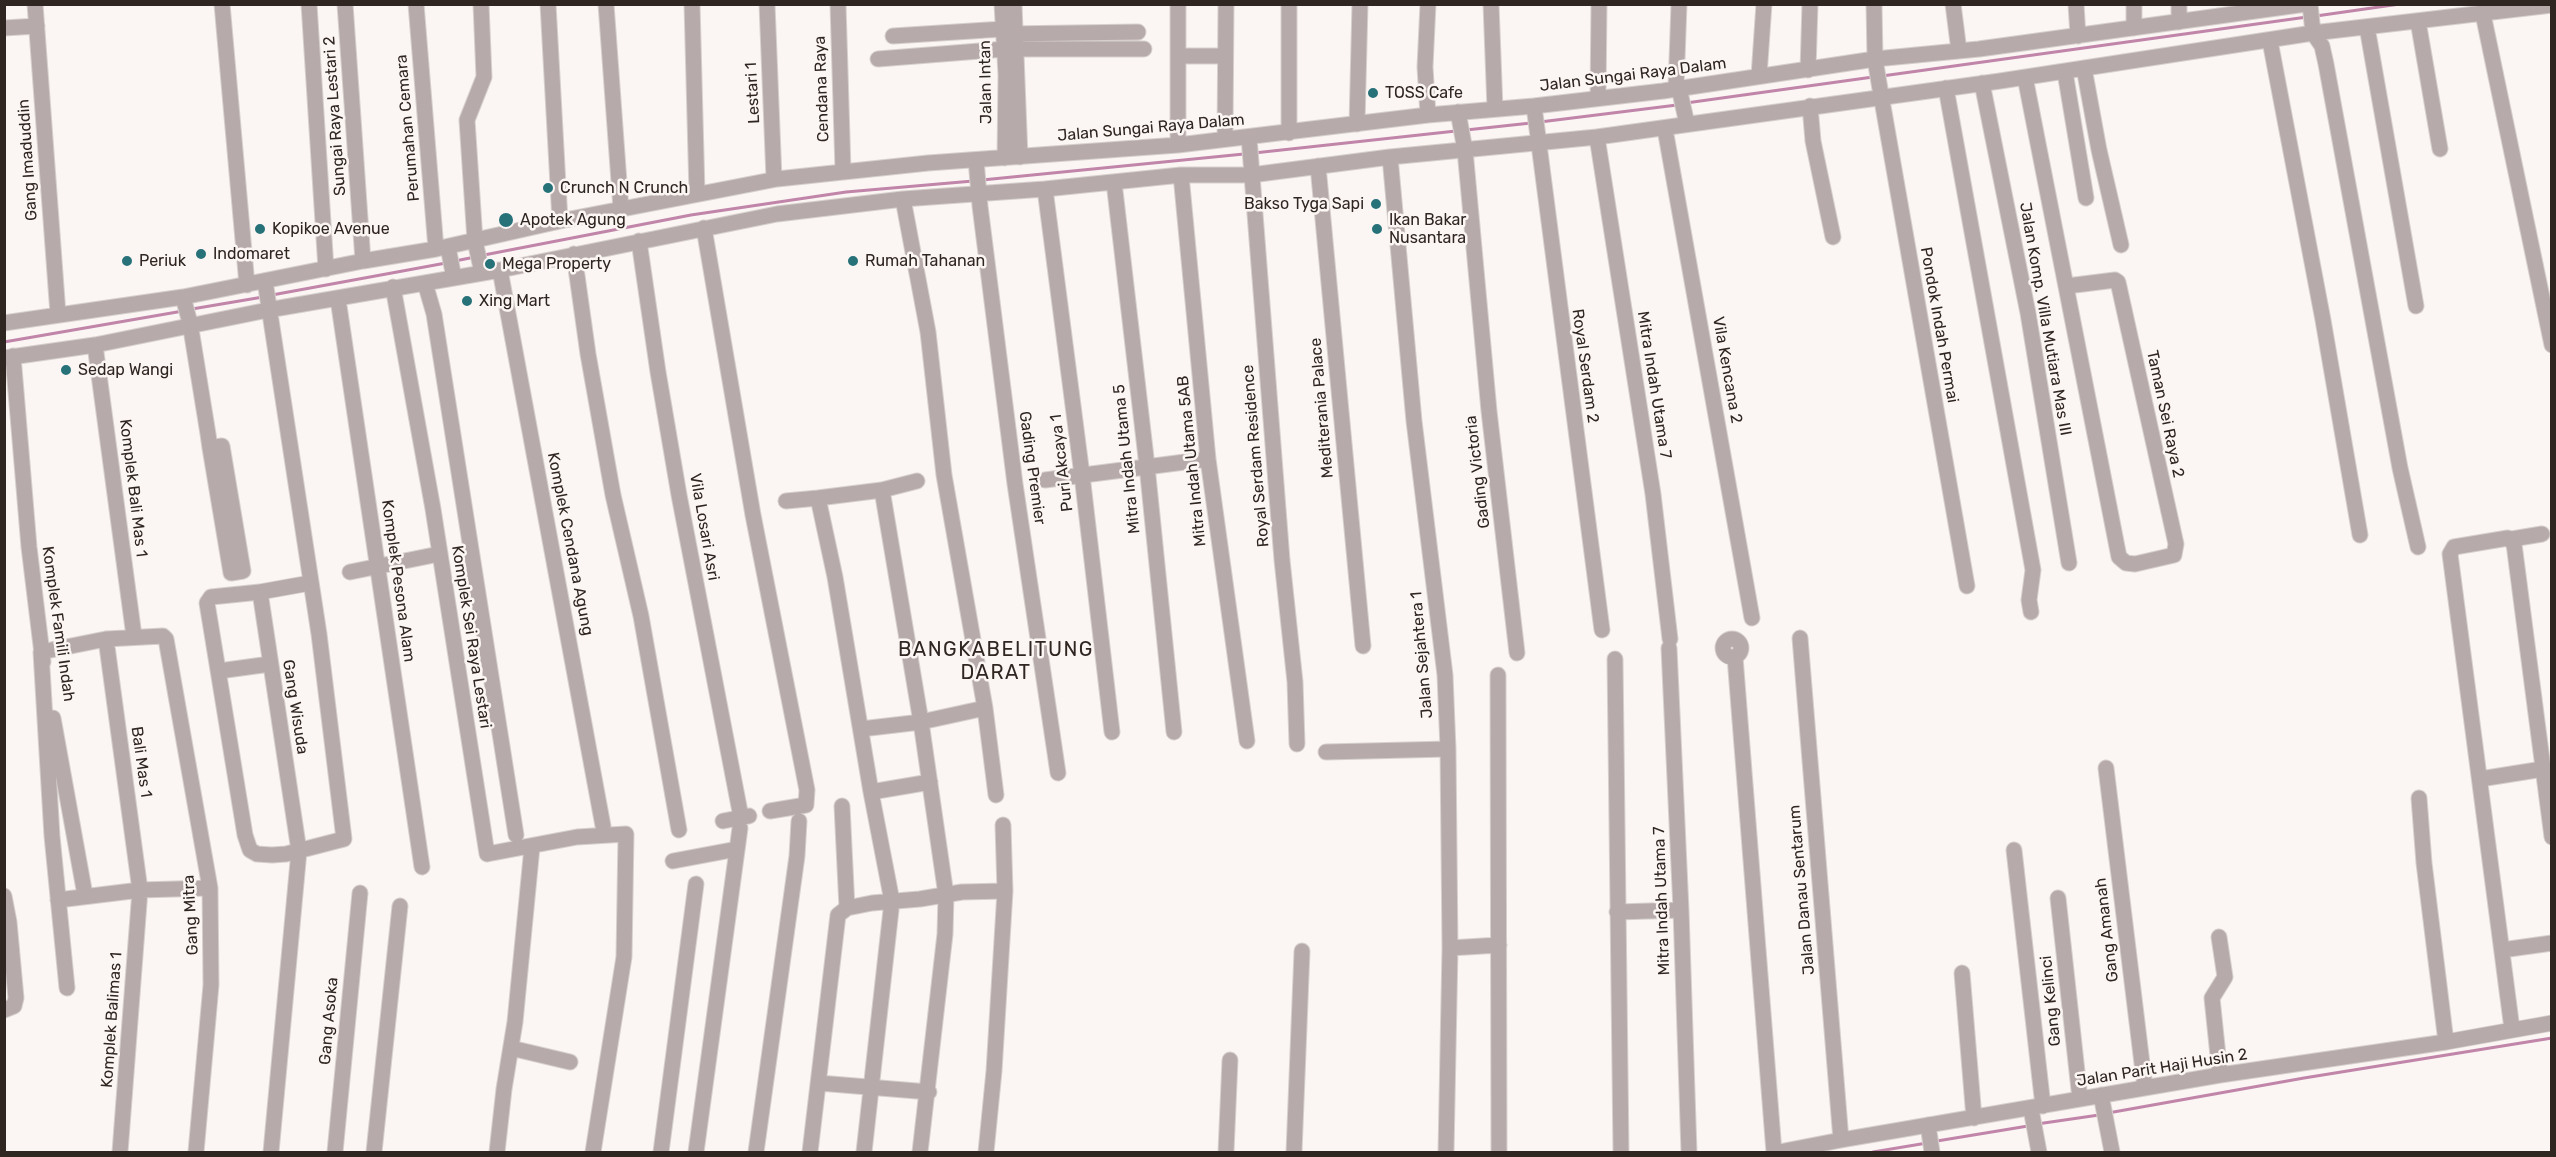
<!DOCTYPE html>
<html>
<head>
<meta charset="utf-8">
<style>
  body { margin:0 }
  #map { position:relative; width:2556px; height:1157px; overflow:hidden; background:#fbf6f3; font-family:Rubik,sans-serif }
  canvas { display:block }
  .frame { position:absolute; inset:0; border:6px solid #2f2521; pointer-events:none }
</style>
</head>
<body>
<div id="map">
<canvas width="2556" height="1157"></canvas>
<div class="frame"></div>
</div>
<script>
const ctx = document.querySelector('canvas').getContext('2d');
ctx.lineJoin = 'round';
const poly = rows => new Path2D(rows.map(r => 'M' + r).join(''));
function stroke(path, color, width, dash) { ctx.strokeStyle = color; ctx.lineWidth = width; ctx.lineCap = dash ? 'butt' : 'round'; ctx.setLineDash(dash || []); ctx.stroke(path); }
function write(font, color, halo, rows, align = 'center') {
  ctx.font = font + ' Rubik,sans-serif'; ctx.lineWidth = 5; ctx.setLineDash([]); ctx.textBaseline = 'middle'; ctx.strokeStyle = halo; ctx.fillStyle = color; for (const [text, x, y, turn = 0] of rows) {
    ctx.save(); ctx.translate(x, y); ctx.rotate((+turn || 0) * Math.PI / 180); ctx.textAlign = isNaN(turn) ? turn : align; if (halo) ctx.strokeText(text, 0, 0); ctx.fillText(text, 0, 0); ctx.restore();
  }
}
stroke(poly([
  [2316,16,2400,4],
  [1882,76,2307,17],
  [1686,103,1873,77],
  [1540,122,1677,105],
  [1466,130,1531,123],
  [1254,153,1456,131],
  [982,180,1244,154],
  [484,255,691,215,846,192,973,181],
  [455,261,475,257],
  [272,295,446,263],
  [192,309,263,297],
  [4,342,183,311],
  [2108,1113,2304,1078,2552,1038],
  [2037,1124,2099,1115],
  [1937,1141,2028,1126],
  [1873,1152,1927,1143]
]), '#c085a9', 3);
const minor = poly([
  [35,4,58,314],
  [222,4,247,285],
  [309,4,326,269],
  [345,4,363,261],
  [416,4,436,249],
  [481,4,484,77,467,120,475,241,482,273],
  [548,4,560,221],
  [606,4,621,209],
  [692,4,697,193],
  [767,4,774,179],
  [838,4,843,171],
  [1002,4,1006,75,1005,158],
  [1014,4,1020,157],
  [1428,4,1425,67,1428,115],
  [1491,4,1495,109],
  [1874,4,1875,59,1880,89,1967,586],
  [1953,4,1959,51],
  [2076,4,2078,36],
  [2134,4,2134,28],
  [2310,4,2313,33,2322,46,2326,64,2400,468,2418,547],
  [2483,14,2552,345],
  [2418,21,2440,149],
  [2179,22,2179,4],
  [2367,27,2416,306],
  [4,28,37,26],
  [1006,34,1138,32],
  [893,36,1003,29],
  [2270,41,2323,320,2360,535],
  [1178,56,1225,56],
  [878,59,1005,49,1144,49],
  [2084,68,2099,150,2121,245],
  [1808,70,1810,4],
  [2065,72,2086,198],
  [1759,76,1764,4],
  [2025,77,2119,557,2126,563,2135,564,2174,555,2176,544,2118,282,2115,280,2067,286],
  [1982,83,2028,313,2069,563],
  [1676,88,1679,4],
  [1679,88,1687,124],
  [1946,88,2033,570,2029,600,2031,612],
  [1598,98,1599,4],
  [1534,106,1602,630],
  [1810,106,1813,141,1833,237],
  [1458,112,1465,150,1489,411,1517,653],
  [1357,124,1360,4],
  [1665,129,1752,618],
  [1289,133,1289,4],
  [1249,137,1282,560,1295,682,1297,744],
  [1597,137,1653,494,1670,639],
  [1225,138,1226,4],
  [1178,145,1178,4],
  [1390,157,1414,421,1445,675,1448,749,1450,948,1446,1152],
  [976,160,980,206,1015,484,1058,773],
  [1318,166,1363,646],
  [1181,175,1208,459,1247,741],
  [1114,182,1147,466,1174,732],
  [1045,189,1082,475,1112,732],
  [903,199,928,332,944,475,985,708,996,795],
  [704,228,753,515,807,790,806,805,770,811],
  [639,241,658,372,679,495,741,817],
  [448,247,454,278],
  [574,254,588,354,613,495,641,616,679,830],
  [500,270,603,826],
  [425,283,434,314,516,835],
  [393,287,433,509,487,854,577,837,626,834,624,957,593,1152],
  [183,297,190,323,208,434,210,448,231,573,243,571,222,446,210,448],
  [338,299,422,867],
  [4,323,183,297,363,261,436,249,560,221,777,179,928,163,1178,145,1428,115,1534,106,1663,91,1875,59,1979,49,2306,4],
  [95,345,134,636],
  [13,356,29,547,43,662],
  [4,358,95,345,268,310,500,270,777,214,903,199,1045,189,1181,175,1251,175,1390,157,1597,137,2000,81,2313,33,2552,5],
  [1045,480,1208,459],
  [882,490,917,481],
  [786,501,818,498],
  [2512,539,2542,534],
  [350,572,439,554],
  [260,592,211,597,207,603,245,835,250,850,257,854,272,855,286,854,344,839,319,634,265,281],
  [1800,638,1841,1140],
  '1723 648a9 9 0 1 1 18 0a9 9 0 1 1-18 0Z',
  [106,639,140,890,120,1152],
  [1669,648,1681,910,1689,1152],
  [1735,657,1774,1152],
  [1615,659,1621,1152],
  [219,671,270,664],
  [1498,675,1499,1152],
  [53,718,85,895],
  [861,729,921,722,985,708],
  [1326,752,1448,749],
  [2106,768,2145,1088],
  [2480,779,2543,769],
  [871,792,930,782],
  [2419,798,2424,863,2446,1042],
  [842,806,847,908],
  [723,821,749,816],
  [2014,850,2043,1106],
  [673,861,737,849],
  [4,896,9,922,16,998,14,1006,4,1010],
  [2058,898,2080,1099],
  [58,900,140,890,210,888],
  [1617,912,1681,910],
  [2219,937,2225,977,2212,998,2220,1075],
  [1450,948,1499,945],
  [2502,950,2552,943],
  [1962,973,1974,1118],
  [67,988,52,836,41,652,106,639,163,636,166,639,210,888,211,985,196,1152],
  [2512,1029,2450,554,2454,547,2508,538,2514,544,2552,837],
  [511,1048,570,1062],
  [819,1083,929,1092],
  [2101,1095,2112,1152],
  [2031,1109,2039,1152],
  [1928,1125,1932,1152],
  [271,1152,299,851,260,592,310,583],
  [335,1152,360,893],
  [374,1152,400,906],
  [497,1152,504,1089,515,1022,532,847],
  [661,1152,696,884],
  [696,1152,740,828],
  [756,1152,797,856,799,821],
  [810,1152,838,915,847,908,872,903,920,899,962,892,1005,891],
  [864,1152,892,901,871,792,835,577,818,498,882,490,921,722,946,895,945,934,920,1152],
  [986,1152,994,1071,1005,891,1003,825],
  [1226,1152,1230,1060],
  [1294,1152,1302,951],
  [1779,1152,1841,1140,2220,1075,2446,1042,2552,1023]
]);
stroke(minor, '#d6d0cd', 17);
stroke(minor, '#b7aaab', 15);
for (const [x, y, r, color] of [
  [1373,93,6,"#277179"],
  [548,188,6,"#277179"],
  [1376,204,6,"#277179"],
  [506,220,8,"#277179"],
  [260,229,6,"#277179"],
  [1377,229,6,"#277179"],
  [201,254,6,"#277179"],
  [127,261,6,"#277179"],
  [853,261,6,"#277179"],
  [490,264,6,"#277179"],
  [467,301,6,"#277179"],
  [66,370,6,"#277179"]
]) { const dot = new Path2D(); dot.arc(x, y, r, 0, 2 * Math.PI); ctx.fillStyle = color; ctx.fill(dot); stroke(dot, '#fbf6f3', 2); }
write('16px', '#2f2521', '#fbf6f3', [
  ["Jalan Sungai Raya Dalam",1633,75,-7],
  ["Jalan Intan",986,82,-91],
  ["Cendana Raya",822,89,-92],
  ["Lestari 1",753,93,-93],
  ["Sungai Raya Lestari 2",335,116,-94],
  ["Perumahan Cemara",408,128,-95],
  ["Jalan Sungai Raya Dalam",1151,128,-5],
  ["Gang Imaduddin",28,160,-94],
  ["Jalan Komp. Villa Mutiara Mas III",2045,319,80],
  ["Pondok Indah Permai",1939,325,80],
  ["Royal Serdam 2",1585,366,82],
  ["Vila Kencana 2",1727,370,80],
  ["Mitra Indah Utama 7",1654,385,81],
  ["Mediterania Palace",1322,408,-95],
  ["Taman Sei Raya 2",2165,414,78],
  ["Royal Serdam Residence",1256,456,-95],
  ["Mitra Indah Utama 5",1127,459,-96],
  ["Mitra Indah Utama 5AB",1192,461,-96],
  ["Puri Akcaya 1",1062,463,-97],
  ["Gading Premier",1032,468,82],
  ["Gading Victoria",1478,472,-97],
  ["Komplek Bali Mas 1",133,488,83],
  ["Vila Losari Asri",704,527,80],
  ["Komplek Cendana Agung",570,544,79],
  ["Komplek Pesona Alam",398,581,82],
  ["Komplek Famili Indah",58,624,82],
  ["Komplek Sei Raya Lestari",471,637,81],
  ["Jalan Sejahtera 1",1422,655,-95],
  ["Gang Wisuda",295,707,81],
  ["Bali Mas 1",141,762,82],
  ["Jalan Danau Sentarum",1802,890,-95],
  ["Mitra Indah Utama 7",1662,901,-92],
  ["Gang Mitra",191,915,-93],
  ["Gang Amanah",2107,930,-97],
  ["Gang Kelinci",2051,1001,-96],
  ["Komplek Balimas 1",112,1020,-86],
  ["Gang Asoka",329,1021,-85],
  ["Jalan Parit Haji Husin 2",2162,1068,-9]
]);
write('16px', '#2f2521', '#fbf6f3', [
  ["TOSS Cafe",1385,93],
  ["Crunch N Crunch",560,188],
  ["Bakso Tyga Sapi",1364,204,"right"],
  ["Apotek Agung",520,220],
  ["Ikan Bakar",1389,220],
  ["Nusantara",1389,238],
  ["Kopikoe Avenue",272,229],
  ["Indomaret",213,254],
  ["Periuk",139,261],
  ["Rumah Tahanan",865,261],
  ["Mega Property",502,264],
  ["Xing Mart",479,301],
  ["Sedap Wangi",78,370]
], 'left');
ctx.letterSpacing = '1.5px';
write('20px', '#2f2521', '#fbf6f3', [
  ["BANGKABELITUNG",996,650],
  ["DARAT",996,673]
]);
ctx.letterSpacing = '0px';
</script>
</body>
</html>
